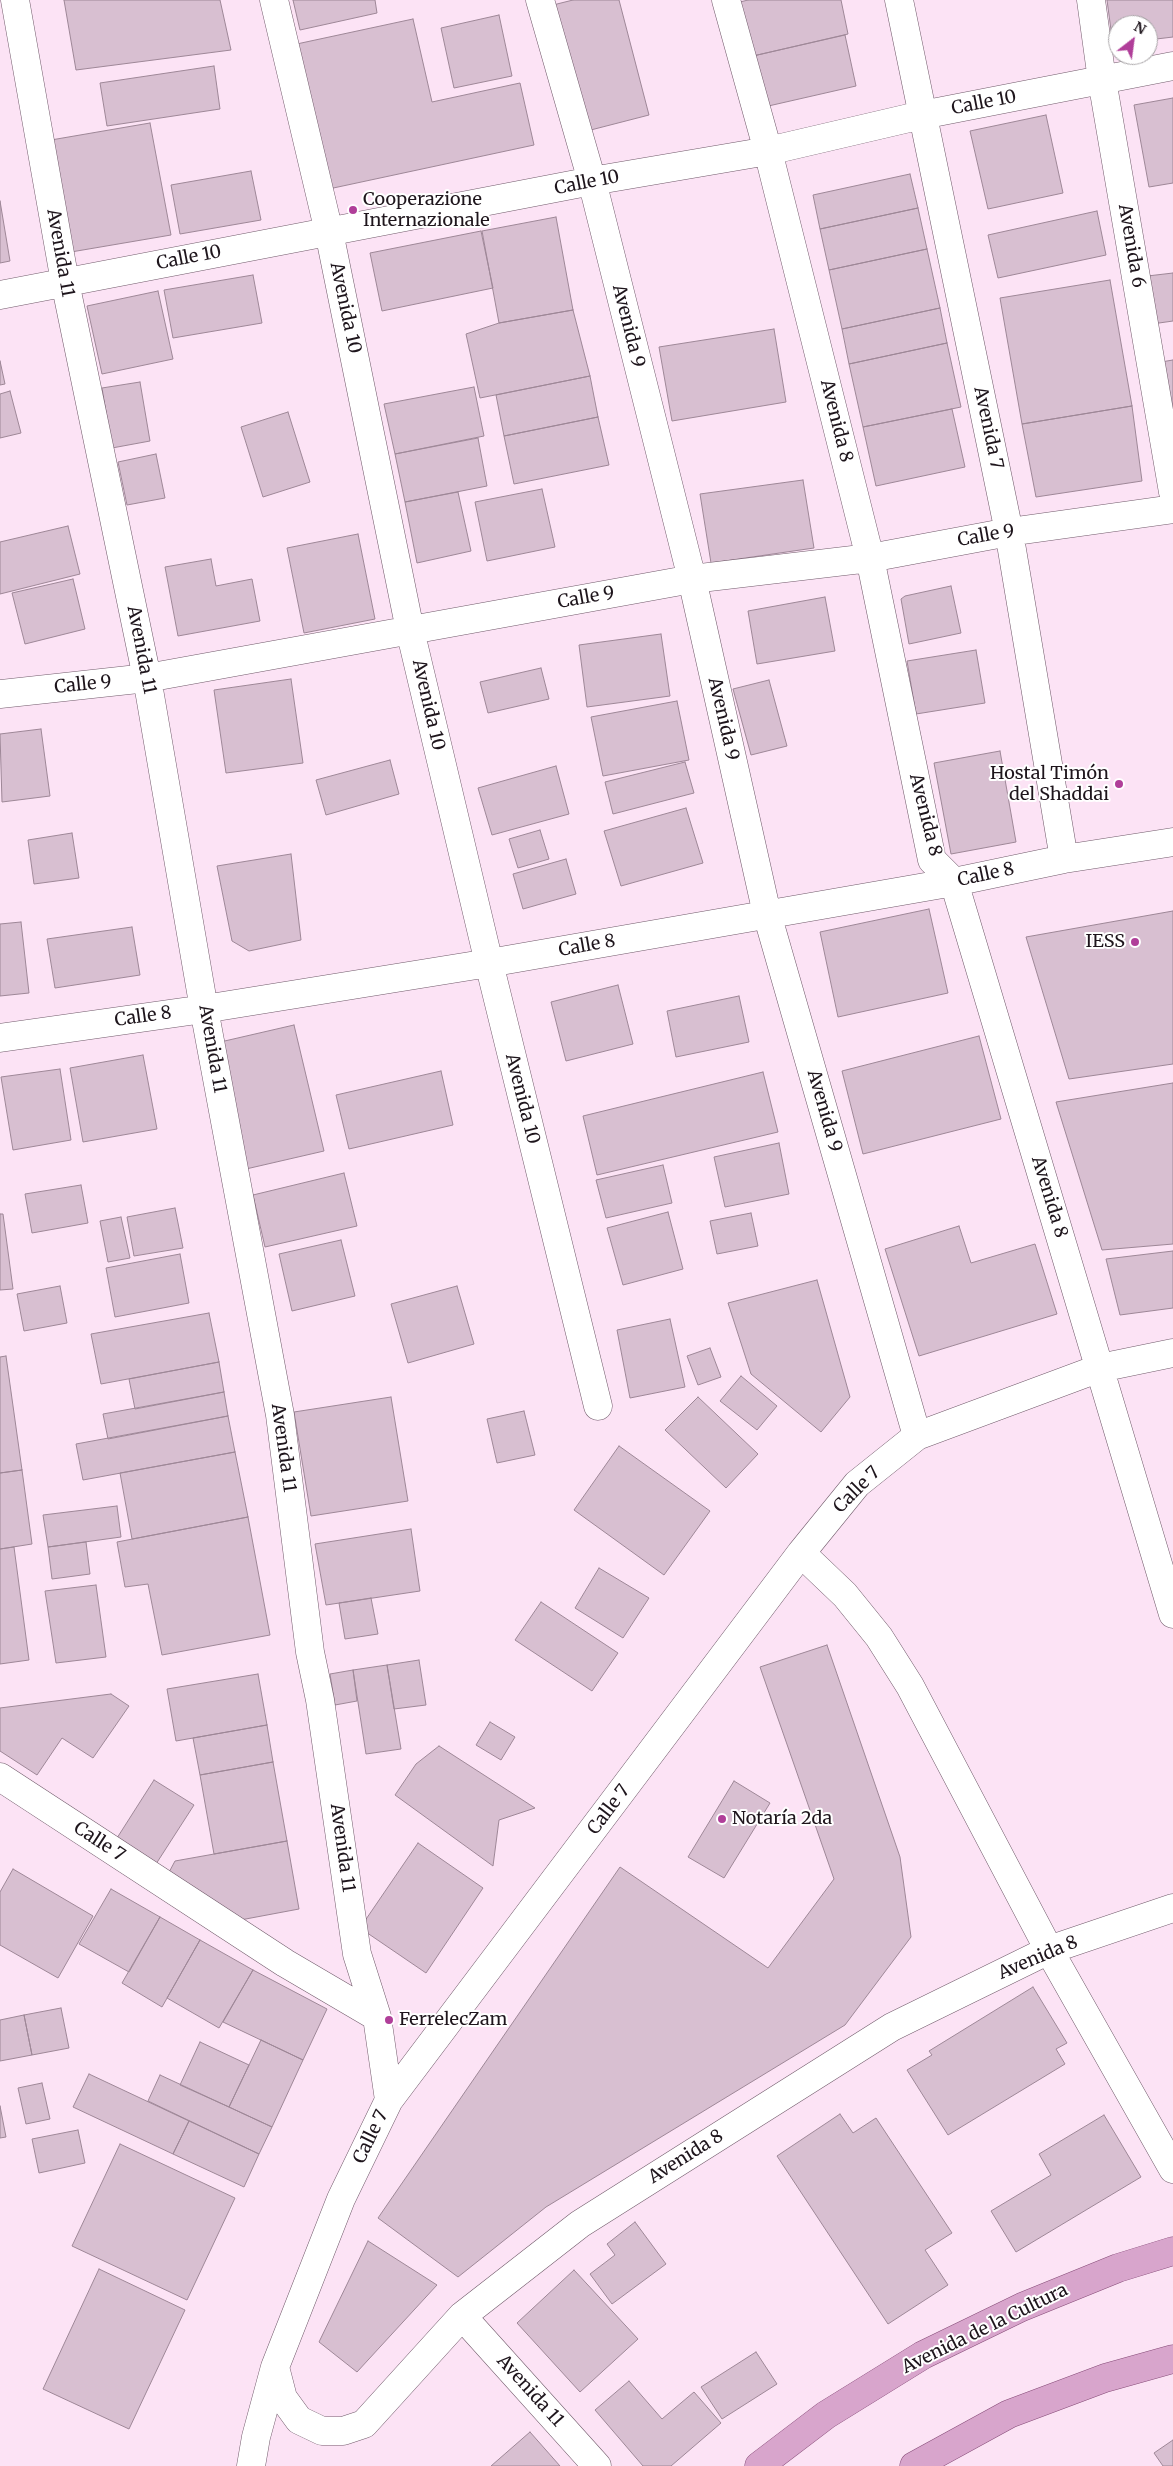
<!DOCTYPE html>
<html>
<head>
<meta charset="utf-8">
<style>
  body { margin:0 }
  #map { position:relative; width:1173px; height:2466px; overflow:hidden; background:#fce3f5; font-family:Merriweather,serif }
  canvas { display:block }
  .north { position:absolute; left:1108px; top:15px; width:50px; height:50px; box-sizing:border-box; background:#fff; border:1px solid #a5a1a4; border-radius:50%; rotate:30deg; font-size:14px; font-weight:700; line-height:20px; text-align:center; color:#1e151c }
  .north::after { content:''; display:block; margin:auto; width:18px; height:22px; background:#b03e99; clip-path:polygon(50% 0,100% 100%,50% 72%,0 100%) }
</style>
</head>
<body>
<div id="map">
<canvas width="1173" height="2466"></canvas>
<div class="north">N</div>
</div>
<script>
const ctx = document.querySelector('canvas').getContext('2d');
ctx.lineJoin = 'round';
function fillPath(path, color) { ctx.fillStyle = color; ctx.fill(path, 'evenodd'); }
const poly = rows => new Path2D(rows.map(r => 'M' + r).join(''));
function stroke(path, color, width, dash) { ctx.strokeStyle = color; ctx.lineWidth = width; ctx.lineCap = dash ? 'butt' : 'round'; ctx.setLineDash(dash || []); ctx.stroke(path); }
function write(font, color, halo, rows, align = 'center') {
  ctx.font = font + ' Merriweather,serif'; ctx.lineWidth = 4; ctx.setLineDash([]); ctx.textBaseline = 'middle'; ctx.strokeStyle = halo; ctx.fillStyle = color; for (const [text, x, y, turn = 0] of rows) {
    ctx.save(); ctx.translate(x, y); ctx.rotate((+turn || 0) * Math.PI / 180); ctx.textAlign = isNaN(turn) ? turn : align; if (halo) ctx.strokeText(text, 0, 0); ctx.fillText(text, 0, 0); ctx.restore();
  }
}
const building = poly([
  [64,0,220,0,231,50,76,70,64,0],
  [293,0,375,0,377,13,300,30,293,0],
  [573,0,619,0,649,115,583,132,549,6,573,0],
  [748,0,841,0,848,34,753,56,740,2,748,0],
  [1107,0,1173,0,1173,37,1148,40,1148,25,1118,25,1118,44,1113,45,1107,0],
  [499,15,512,76,454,88,441,28,499,15],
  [413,19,432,102,520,83,534,145,324,190,292,45,413,19],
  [845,35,856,86,764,107,753,56,845,35],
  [214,66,220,109,107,126,100,83,214,66],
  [1173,98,1173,183,1149,187,1134,105,1173,98],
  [1046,115,1063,193,988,209,970,131,1046,115],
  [150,123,171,235,71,252,51,140,150,123],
  [251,171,261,220,180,234,171,185,251,171],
  [910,174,918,208,820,229,813,195,910,174],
  [0,201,10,261,0,263,0,201],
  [918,208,927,249,829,270,820,229,918,208],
  [1097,211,1106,255,998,278,988,235,1097,211],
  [556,217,573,310,499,323,482,231,556,217],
  [481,231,493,288,382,311,370,253,481,231],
  [927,249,940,308,842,329,829,270,927,249],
  [1173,273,1173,321,1145,325,1139,277,1173,273],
  [253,275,262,323,173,338,164,290,253,275],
  [1110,280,1132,406,1022,424,1000,298,1110,280],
  [158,291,173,359,102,374,87,306,158,291],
  [940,308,947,343,849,364,842,329,940,308],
  [573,310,590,376,480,398,466,334,499,323,573,310],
  [774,329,786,402,672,421,659,347,774,329],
  [947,343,961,407,863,427,849,364,947,343],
  [1173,360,1173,427,1155,363,1173,360],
  [0,361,5,384,0,385,0,361],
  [590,376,598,417,504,436,496,395,590,376],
  [140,382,150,441,112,448,102,388,140,382],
  [474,387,484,436,395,454,384,404,474,387],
  [10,391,21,433,0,438,0,394,10,391],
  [1132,406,1142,481,1036,497,1022,424,1132,406],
  [952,409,965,467,876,486,863,427,952,409],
  [288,412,310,482,263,497,241,427,288,412],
  [598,417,609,465,514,484,504,436,598,417],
  [478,438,487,486,405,502,395,454,478,438],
  [156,454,165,498,127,505,118,462,156,454],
  [803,480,814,548,711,563,700,494,803,480],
  [542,489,555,547,487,561,475,502,542,489],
  [458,492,471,551,417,563,405,502,458,492],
  [68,526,80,574,0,594,0,542,68,526],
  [358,534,375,619,304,633,287,548,358,534],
  [211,559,216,586,252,579,260,621,178,636,165,567,211,559],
  [73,579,85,629,25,644,12,593,73,579],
  [951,586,961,633,909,644,901,599,905,596,951,586],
  [825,597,835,651,757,664,748,611,825,597],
  [661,634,670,696,587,707,579,645,661,634],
  [976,650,985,703,916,714,907,661,976,650],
  [541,668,549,699,488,713,480,682,541,668],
  [291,679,303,763,226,773,214,690,291,679],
  [769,680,787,746,751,755,733,689,769,680],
  [677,701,689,760,603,776,591,717,677,701],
  [41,729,50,796,2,802,0,734,41,729],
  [1000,751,1016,842,951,854,934,763,1000,751],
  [390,760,399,794,326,815,316,780,390,760],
  [685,762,694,793,613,814,605,782,685,762],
  [556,766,569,814,492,835,478,788,556,766],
  [686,808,703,863,621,886,604,831,686,808],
  [540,830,549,859,518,868,509,839,540,830],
  [72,833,79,878,34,884,28,840,72,833],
  [291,854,301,940,249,951,232,941,217,866,291,854],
  [566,859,576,894,523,909,513,874,566,859],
  [929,909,948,993,838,1017,820,932,929,909],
  [1173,911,1173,1064,1069,1079,1026,937,1173,911],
  [21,922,29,993,0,996,0,924,21,922],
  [132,927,140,975,55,988,47,939,132,927],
  [618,985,633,1044,566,1061,551,1002,618,985],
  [739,996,749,1042,676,1057,667,1011,739,996],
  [294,1025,324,1151,246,1169,216,1043,294,1025],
  [979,1036,1001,1119,863,1154,842,1071,979,1036],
  [143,1055,157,1129,83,1142,70,1068,143,1055],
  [60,1069,71,1140,13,1150,1,1077,60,1069],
  [441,1071,453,1125,349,1149,336,1095,441,1071],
  [763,1072,778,1132,597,1175,583,1116,763,1072],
  [1173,1083,1173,1244,1102,1250,1056,1102,1173,1083],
  [779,1143,789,1194,725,1207,714,1157,779,1143],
  [663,1165,672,1203,606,1218,596,1180,663,1165],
  [344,1173,357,1226,265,1247,253,1195,344,1173],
  [81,1185,88,1223,32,1233,25,1194,81,1185],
  [175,1208,183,1248,134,1256,127,1217,175,1208],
  [668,1212,683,1269,623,1285,607,1228,668,1212],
  [751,1213,758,1246,717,1254,710,1221,751,1213],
  [0,1214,3,1214,13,1289,0,1290,0,1214],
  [121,1217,130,1258,108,1262,100,1221,121,1217],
  [959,1226,971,1263,1035,1244,1057,1314,919,1356,885,1249,959,1226],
  [341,1240,355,1296,292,1311,279,1254,341,1240],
  [1173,1251,1173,1308,1120,1315,1106,1259,1173,1251],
  [180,1254,189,1303,115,1317,106,1268,180,1254],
  [817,1280,850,1397,821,1432,751,1374,728,1303,817,1280],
  [60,1286,67,1323,24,1331,17,1294,60,1286],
  [457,1286,474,1344,408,1363,391,1304,457,1286],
  [209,1313,219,1362,101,1384,91,1334,209,1313],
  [670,1319,685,1387,630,1398,617,1330,670,1319],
  [710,1348,721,1377,698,1385,687,1356,710,1348],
  [6,1356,22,1470,0,1473,0,1357,6,1356],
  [219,1362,224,1392,135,1409,129,1379,219,1362],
  [741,1376,777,1406,757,1430,720,1401,741,1376],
  [224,1392,228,1416,108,1439,103,1414,224,1392],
  [391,1397,408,1501,311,1516,294,1412,391,1397],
  [698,1397,758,1454,726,1488,665,1430,698,1397],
  [524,1411,535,1455,497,1463,487,1419,524,1411],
  [228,1416,235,1452,83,1480,76,1444,228,1416],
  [619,1446,710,1511,664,1575,574,1510,619,1446],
  [235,1452,248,1517,132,1539,120,1473,235,1452],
  [22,1470,32,1544,0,1549,0,1473,22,1470],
  [117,1506,121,1537,48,1547,43,1515,117,1506],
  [248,1517,270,1635,162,1655,148,1584,125,1587,117,1542,248,1517],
  [411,1529,420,1591,326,1605,315,1544,411,1529],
  [86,1542,90,1574,52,1579,48,1547,86,1542],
  [14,1547,29,1660,0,1664,0,1549,14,1547],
  [599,1568,649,1598,623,1638,575,1608,599,1568],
  [96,1585,106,1657,56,1663,45,1591,96,1585],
  [371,1598,378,1634,345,1639,339,1603,371,1598],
  [541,1602,618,1653,592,1691,515,1640,541,1602],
  [827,1645,900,1857,911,1937,845,2025,546,2207,458,2277,378,2218,620,1867,768,1968,834,1879,760,1667,827,1645],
  [419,1660,426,1705,394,1709,387,1665,419,1660],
  [387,1665,401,1749,366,1754,353,1670,387,1665],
  [353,1670,357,1701,335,1705,330,1674,353,1670],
  [258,1674,267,1725,176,1741,167,1689,258,1674],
  [111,1694,129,1706,93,1758,62,1738,37,1775,0,1751,0,1708,111,1694],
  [490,1722,515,1737,501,1760,476,1745,490,1722],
  [267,1725,273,1762,200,1775,193,1738,267,1725],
  [439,1746,535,1808,499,1820,493,1866,395,1795,416,1764,439,1746],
  [273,1762,287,1841,214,1854,200,1775,273,1762],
  [154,1780,194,1805,156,1864,117,1838,154,1780],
  [734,1781,770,1803,724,1878,688,1857,734,1781],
  [287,1841,299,1909,235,1921,167,1876,175,1861,287,1841],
  [418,1843,483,1888,426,1973,360,1928,418,1843],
  [13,1869,93,1916,58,1978,0,1945,0,1892,13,1869],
  [111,1889,160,1917,129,1972,79,1944,111,1889],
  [160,1917,200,1940,162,2007,122,1983,160,1917],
  [200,1940,253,1970,219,2028,167,1998,200,1940],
  [253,1970,327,2009,303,2060,223,2022,253,1970],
  [1033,1987,1067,2043,1056,2049,1065,2064,948,2135,907,2070,932,2055,929,2051,1033,1987],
  [61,2008,69,2048,32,2055,24,2015,61,2008],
  [24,2015,32,2055,0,2061,0,2020,24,2015],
  [261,2040,303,2060,272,2127,229,2107,261,2040],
  [200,2042,249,2065,229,2107,180,2085,200,2042],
  [89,2074,189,2121,173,2154,73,2107,89,2074],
  [160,2075,272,2127,259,2154,148,2101,160,2075],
  [42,2083,50,2119,26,2124,18,2088,42,2083],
  [0,2106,6,2137,0,2138,0,2106],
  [840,2114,853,2133,876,2118,952,2233,925,2250,948,2285,888,2324,777,2156,840,2114],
  [1104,2115,1141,2177,1016,2252,991,2211,1051,2175,1039,2154,1104,2115],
  [189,2121,259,2154,244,2187,173,2154,189,2121],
  [78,2130,85,2163,39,2173,32,2139,78,2130],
  [120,2144,235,2198,187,2300,72,2246,120,2144],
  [635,2222,666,2264,612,2304,590,2274,615,2255,607,2244,635,2222],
  [368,2241,437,2285,357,2372,319,2342,368,2241],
  [99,2269,185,2310,129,2429,43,2389,99,2269],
  [574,2270,638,2339,580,2392,517,2323,574,2270],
  [756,2352,777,2384,722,2419,701,2387,756,2352],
  [629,2381,662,2419,694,2392,721,2423,671,2466,643,2466,595,2410,629,2381],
  [530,2432,560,2466,491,2466,530,2432],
  [1173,2440,1173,2466,1163,2466,1154,2453,1173,2440]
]);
fillPath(building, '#d8bfd1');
stroke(building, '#9e8797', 1);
const minor = poly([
  [15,0,65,282,147,678,204,1009,280,1415,310,1652,320,1700,357,1954,377,2017,389,2100],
  [274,0,329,232,410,630,489,963,598,1406],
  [540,0,592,181,692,579,767,914,917,1436],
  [726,0,768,151,870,558,932,860,954,882,1173,1614],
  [899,0,1009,532,1064,859],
  [1091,0,1102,80,1173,492],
  [0,295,592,181,768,151,922,115,1173,66],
  [0,694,147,678,692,579,870,558,1009,532,1173,509],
  [0,1038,204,1009,489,963,954,882,1064,859,1173,842],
  [801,1553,845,1595,879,1637,910,1686,1049,1950,1173,2169],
  [0,1777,285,1963,377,2017],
  [462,2316,597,2466],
  [275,2367,283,2398,299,2420,322,2431,343,2431,364,2424,462,2316,580,2224,892,2027,1049,1950,1173,1908],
  [251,2466,256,2437,275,2367,341,2199,389,2100,801,1553,857,1484,917,1436,1100,1368,1173,1353]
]);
const major = poly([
  [759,2466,826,2415,923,2355,1022,2307,1118,2268,1173,2251],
  [914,2466,1009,2414,1105,2378,1173,2359]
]);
stroke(minor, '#715b6b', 29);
stroke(major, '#864c78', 29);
stroke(minor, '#fff', 28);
stroke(major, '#d8a5cc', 28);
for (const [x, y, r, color] of [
  [353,210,5,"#b03e99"],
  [1119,784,5,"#b03e99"],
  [1135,942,5,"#b03e99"],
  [722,1819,5,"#b03e99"],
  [389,2020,5,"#b03e99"]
]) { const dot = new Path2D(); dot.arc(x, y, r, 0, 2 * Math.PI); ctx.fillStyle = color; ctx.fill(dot); stroke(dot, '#fff', 2); }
write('18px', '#1e151c', '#fff', [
  ["Calle 10",984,103,-11],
  ["Calle 10",587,183,-11],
  ["Avenida 6",1131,246,80],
  ["Avenida 11",60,253,80],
  ["Calle 10",189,258,-11],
  ["Avenida 10",345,308,78],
  ["Avenida 9",628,326,76],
  ["Avenida 8",836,421,76],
  ["Avenida 7",988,428,78],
  ["Calle 9",986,536,-10],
  ["Calle 9",586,598,-10],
  ["Avenida 11",141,650,79],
  ["Calle 9",83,685,-6],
  ["Avenida 10",428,705,77],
  ["Avenida 9",723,719,77],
  ["Avenida 8",925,815,76],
  ["Calle 8",986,875,-12],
  ["Calle 8",587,946,-10],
  ["Calle 8",143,1017,-8],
  ["Avenida 11",212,1049,80],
  ["Avenida 10",522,1099,76],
  ["Avenida 9",824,1111,74],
  ["Avenida 8",1049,1197,73],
  ["Avenida 11",283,1448,82],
  ["Calle 7",857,1490,-45],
  ["Calle 7",609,1810,-53],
  ["Calle 7",99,1842,33],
  ["Avenida 11",342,1848,82],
  ["Avenida 8",1038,1958,-23],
  ["Calle 7",371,2137,-64],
  ["Avenida 8",686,2157,-32],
  ["Avenida de la Cultura",985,2329,-26],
  ["Avenida 11",530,2391,48]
]);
write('18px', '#1e151c', '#fff', [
  ["Cooperazione",363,200],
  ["Internazionale",363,221],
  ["Hostal Timón",1109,774,"right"],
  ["del Shaddai",1109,795,"right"],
  ["IESS",1125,942,"right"],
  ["Notaría 2da",732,1819],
  ["FerrelecZam",399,2020]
], 'left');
</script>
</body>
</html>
